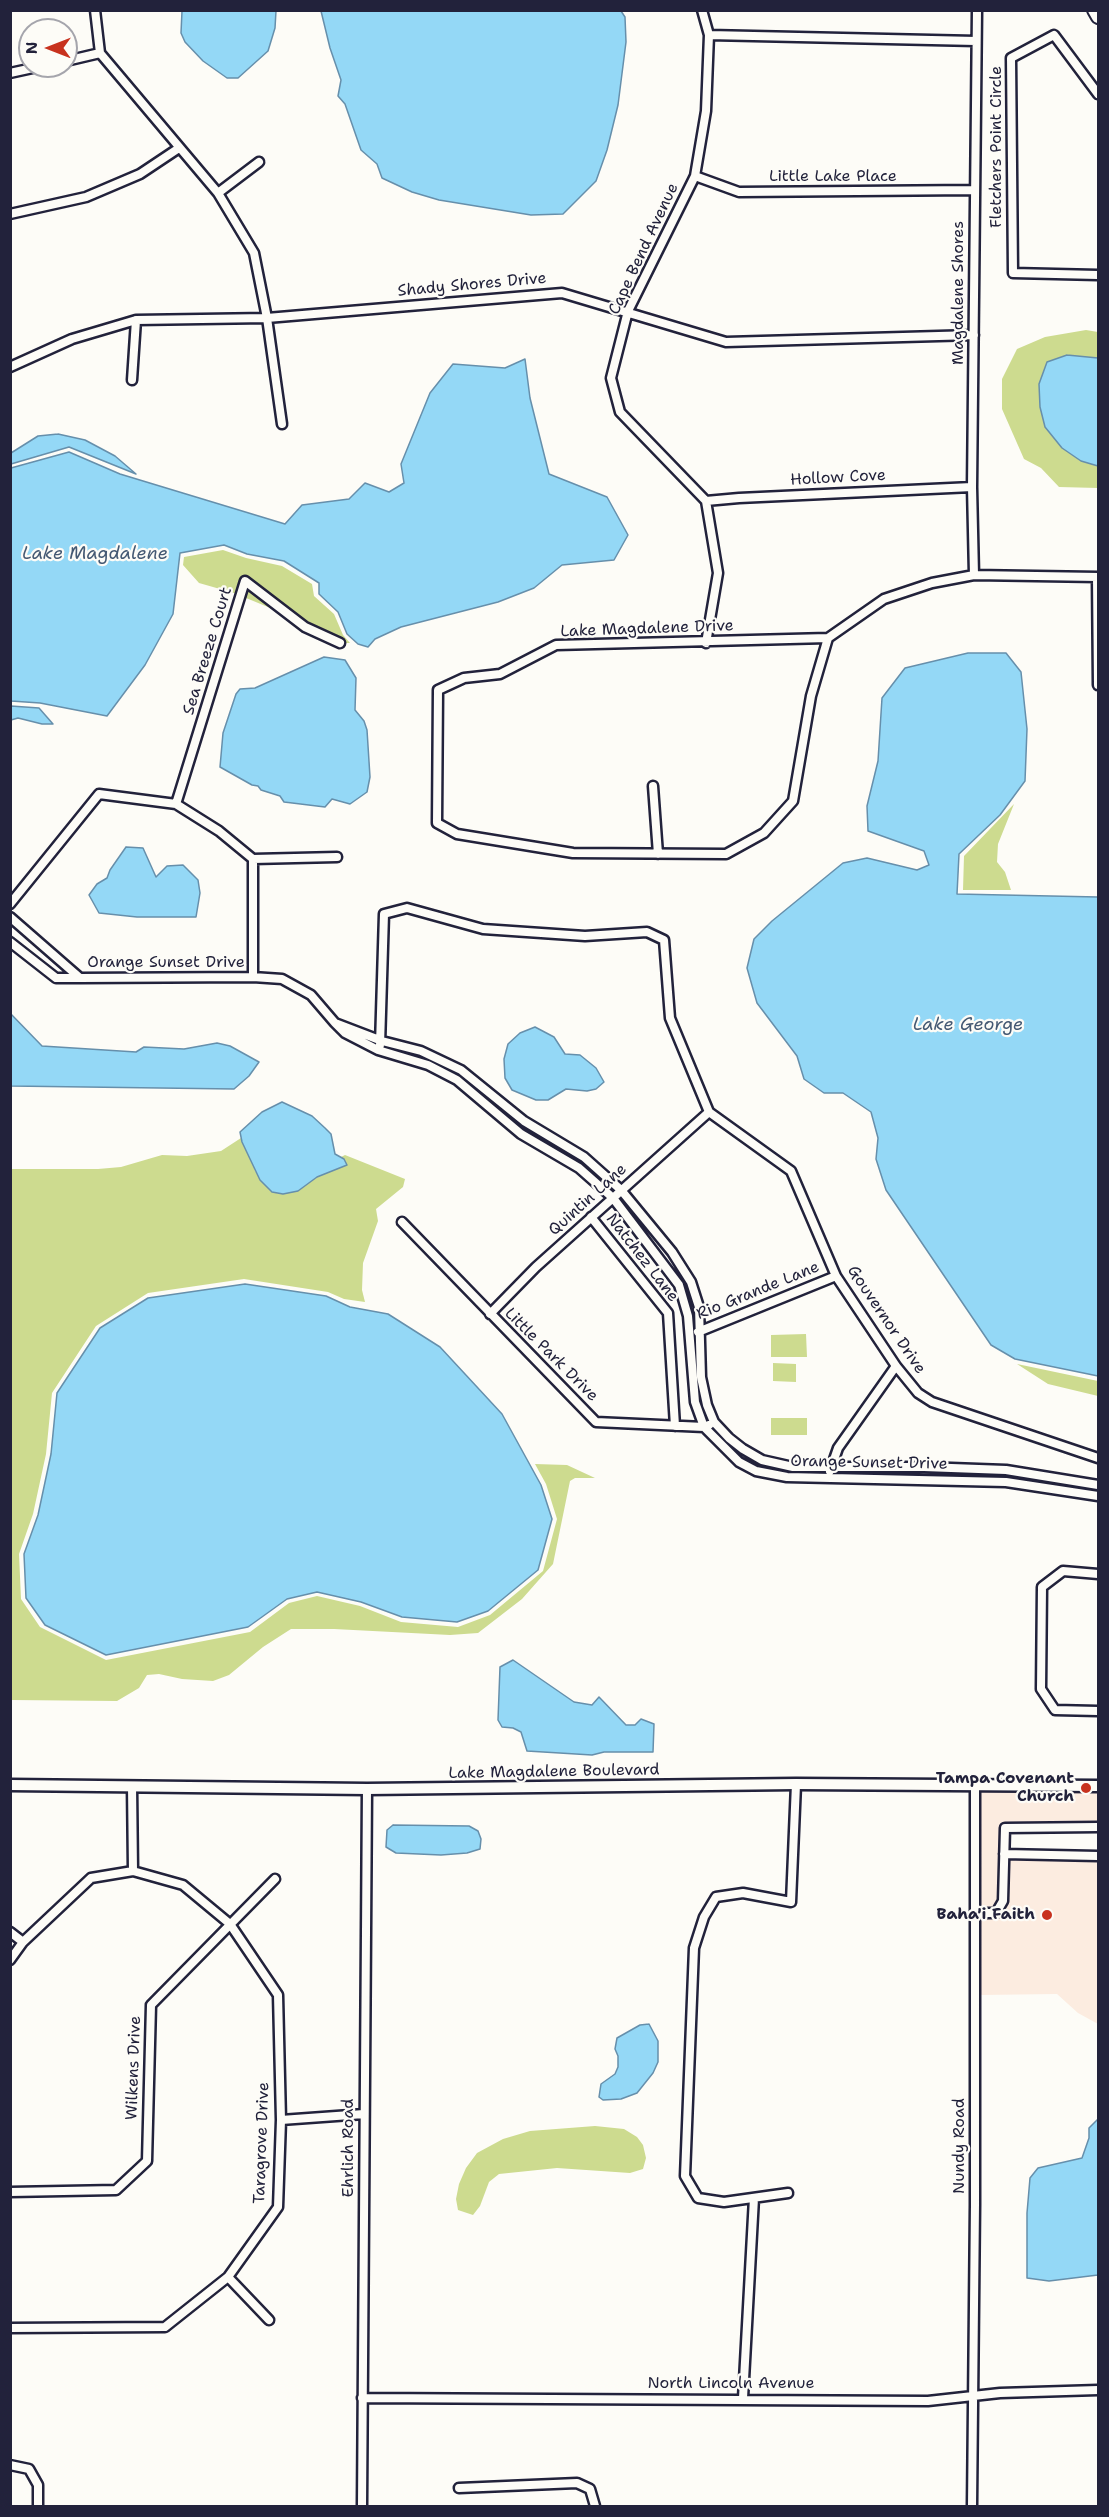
<!DOCTYPE html>
<html>
<head>
<meta charset="utf-8">
<style>
  body { margin:0 }
  #map { position:relative; width:1109px; height:2517px; overflow:hidden; background:#fdfcf7; font-family:"Shantell Sans",sans-serif }
  canvas { display:block }
  .frame { position:absolute; inset:0; border:12px solid #22223b; pointer-events:none }
  .north { position:absolute; left:18px; top:18px; width:60px; height:60px; box-sizing:border-box; background:#fdfcf7; border:2px solid #a5a5ac; border-radius:50%; rotate:270deg; font-size:16px; font-weight:700; line-height:24px; text-align:center; color:#22223b }
  .north::after { content:''; display:block; margin:auto; width:21px; height:27px; background:#c8321e; clip-path:polygon(50% 0,100% 100%,50% 72%,0 100%) }
</style>
</head>
<body>
<div id="map">
<canvas width="1109" height="2517"></canvas>
<div class="frame"></div>
<div class="north">N</div>
</div>
<script>
const ctx = document.querySelector('canvas').getContext('2d');
ctx.lineJoin = 'round';
function fillPath(path, color) { ctx.fillStyle = color; ctx.fill(path, 'evenodd'); }
const poly = rows => new Path2D(rows.map(r => 'M' + r).join(''));
function stroke(path, color, width, dash) { ctx.strokeStyle = color; ctx.lineWidth = width; ctx.lineCap = dash ? 'butt' : 'round'; ctx.setLineDash(dash || []); ctx.stroke(path); }
function write(font, color, halo, rows, align = 'center') {
  ctx.font = font + ' "Shantell Sans",sans-serif'; ctx.lineWidth = 4.5; ctx.setLineDash([]); ctx.textBaseline = 'middle'; ctx.strokeStyle = halo; ctx.fillStyle = color; for (const [text, x, y, turn = 0] of rows) {
    ctx.save(); ctx.translate(x, y); ctx.rotate((+turn || 0) * Math.PI / 180); ctx.textAlign = isNaN(turn) ? turn : align; if (halo) ctx.strokeText(text, 0, 0); ctx.fillText(text, 0, 0); ctx.restore();
  }
}
fillPath(poly([
  [981,1792,1098,1792,1098,1822,1000,1823,997,1900,993,1907,981,1908],
  [1010,1859,1098,1861,1098,2024,1078,2013,1057,1994,981,1995,981,1918,997,1918,1006,1909,1009,1901]
]), '#fcece0');
fillPath(poly([
  [1086,330,1098,332,1098,488,1059,487,1041,468,1024,459,1002,409,1002,379,1017,349,1045,337],
  [223,550,246,558,282,566,312,584,314,596,334,614,343,635,350,643,334,643,280,612,234,593,199,583,183,565,184,557],
  [1014,804,998,844,997,862,1005,872,1011,890,963,890,964,856],
  [241,1138,253,1163,255,1171,272,1192,283,1194,298,1191,317,1177,346,1165,341,1157,345,1155,405,1179,403,1187,376,1209,378,1221,363,1263,362,1290,365,1302,344,1299,328,1292,244,1279,148,1293,96,1326,52,1393,46,1454,33,1514,19,1554,21,1599,40,1627,106,1660,250,1632,289,1603,317,1596,360,1606,401,1622,458,1627,490,1615,543,1571,557,1519,546,1484,535,1464,567,1465,595,1478,575,1478,570,1481,553,1564,522,1599,478,1633,450,1635,334,1629,291,1629,263,1647,229,1675,213,1681,182,1679,159,1674,147,1675,139,1688,117,1701,11,1700,10,1169,98,1169,121,1167,162,1155,187,1156,221,1151],
  [806,1334,807,1357,771,1357,771,1335],
  [773,1363,796,1364,796,1382,773,1381],
  [1017,1364,1098,1381,1098,1396,1048,1384],
  [771,1418,807,1418,807,1435,771,1435],
  [595,2126,624,2129,637,2137,643,2145,646,2158,643,2169,630,2173,557,2168,499,2174,489,2182,480,2206,473,2215,458,2210,456,2199,459,2184,466,2168,477,2153,503,2139,530,2131]
]), '#cddb8f');
const water = poly([
  [182,11,276,11,275,28,268,51,238,78,227,78,203,61,185,42,181,33,182,11],
  [321,11,621,11,625,17,626,42,618,105,607,150,596,181,563,214,531,215,439,200,412,192,382,178,377,164,361,150,345,104,338,96,341,80,330,48,321,11],
  [1067,355,1098,358,1098,466,1081,461,1062,448,1045,427,1040,407,1039,384,1047,362,1067,355],
  [525,359,530,398,549,474,607,497,628,535,614,560,562,565,534,588,498,602,401,627,375,639,368,647,358,644,347,634,338,612,319,594,319,583,284,561,247,554,224,545,180,553,173,614,145,665,107,716,40,703,11,701,11,468,69,452,120,474,285,524,302,505,349,499,365,483,389,492,404,483,401,464,430,393,453,364,505,368,525,359],
  [58,434,85,440,115,456,136,474,69,447,11,464,11,453,38,436,58,434],
  [968,653,1006,653,1021,672,1027,729,1025,781,1000,815,959,854,957,894,1098,897,1098,1376,1015,1359,991,1345,886,1190,876,1159,878,1138,871,1112,843,1093,824,1093,804,1079,797,1056,757,1003,747,968,754,939,772,921,843,863,867,858,917,870,929,865,924,851,868,831,867,806,878,761,882,698,905,668,968,653],
  [324,657,345,660,356,678,355,710,364,721,367,730,370,777,367,792,350,804,332,799,325,807,284,802,280,796,261,790,258,786,252,785,220,767,223,733,236,694,240,689,255,688,324,657],
  [11,706,39,708,53,724,42,724,18,718,11,720,11,706],
  [126,847,143,848,156,877,167,866,183,865,198,880,200,893,196,917,137,917,99,913,89,895,97,884,107,878,110,870,126,847],
  [10,1013,42,1046,136,1052,144,1047,184,1049,217,1043,230,1046,259,1062,249,1076,234,1089,11,1086,10,1013],
  [535,1027,554,1037,565,1054,580,1055,596,1068,604,1082,596,1089,587,1091,566,1089,548,1100,536,1100,512,1090,505,1078,504,1059,508,1044,520,1033,535,1027],
  [282,1102,312,1116,325,1128,331,1134,335,1154,344,1159,347,1165,317,1177,298,1191,283,1194,272,1192,260,1180,242,1142,240,1132,262,1112,282,1102],
  [245,1284,326,1296,350,1307,388,1314,440,1347,502,1414,541,1485,552,1519,538,1570,488,1611,457,1622,402,1617,361,1602,317,1592,287,1599,248,1627,106,1655,45,1625,26,1598,24,1554,38,1515,51,1454,57,1393,100,1328,148,1298,245,1284],
  [513,1660,574,1702,592,1705,599,1697,626,1725,635,1725,641,1719,654,1724,653,1752,604,1752,592,1755,527,1751,521,1732,513,1728,502,1727,498,1720,500,1667,513,1660],
  [393,1825,469,1826,478,1831,481,1839,480,1849,467,1853,441,1855,396,1853,386,1847,387,1830,393,1825],
  [649,2024,658,2041,658,2062,653,2073,637,2093,621,2099,603,2100,599,2097,601,2084,615,2074,618,2067,618,2056,615,2049,617,2038,640,2025,649,2024],
  [1098,2119,1098,2275,1049,2281,1027,2278,1027,2213,1030,2178,1038,2168,1082,2158,1089,2138,1089,2128,1098,2119]
]);
fillPath(water, '#94d8f6');
stroke(water, '#668fab', 1.5);
const minor = poly([
  [95,10,100,53,218,193,254,253,267,318,282,424],
  [702,10,709,35,706,111,695,176,628,311,611,378,620,412,706,501,718,573,706,643],
  [709,35,976,41],
  [66,61,100,53],
  [10,73,42,66],
  [1098,94,1054,35,1011,58,1013,273,1098,275],
  [695,176,739,192,974,190],
  [218,193,259,162],
  [10,214,86,197,140,174,179,148],
  [10,367,72,339,136,320,267,318,562,293,726,342,974,335],
  [132,380,136,320],
  [706,501,739,498,972,487],
  [974,575,972,487,977,10],
  [1097,577,1098,685],
  [828,638,811,696,793,801,764,833,726,854,573,853,457,834,437,823,438,690,464,678,500,674,556,645,828,638,884,599,932,583,974,575,1098,577],
  [653,786,658,854],
  [176,804,245,581,305,627,340,643],
  [253,859,253,977],
  [10,904,99,794,176,804,219,831,253,859,337,857],
  [10,917,80,978,56,978,10,942],
  [80,978,253,977,282,979,311,995,335,1023],
  [380,1045,384,914,407,908,483,929,585,936,647,932,664,940,670,1018,709,1112,791,1171,836,1276,896,1366,918,1393,932,1402,1098,1458],
  [591,1217,668,1313,675,1426],
  [402,1222,596,1422,704,1427,709,1425],
  [490,1314,536,1267,709,1112],
  [698,1332,836,1276],
  [830,1471,838,1448,896,1366],
  [1098,1485,1006,1470,924,1467,793,1467,762,1460,743,1449,729,1438,714,1422,707,1405,701,1377,699,1307,691,1282,672,1252,621,1190,584,1157,524,1121,461,1070,421,1051,382,1041,335,1023,345,1033,378,1050,428,1065,457,1080,521,1134,579,1168,613,1198,679,1285,688,1316,695,1402,704,1427,739,1462,756,1471,787,1477,1006,1482,1098,1496],
  [1098,1574,1063,1571,1042,1587,1041,1689,1055,1710,1098,1711],
  [132,1786,133,1871],
  [1004,1854,1098,1856],
  [975,1913,996,1913,1003,1901,1005,1828,1098,1827],
  [10,1932,23,1942],
  [10,1960,23,1942,91,1878,133,1871,183,1885,230,1924,278,1995,281,2120,278,2207,228,2277,165,2327,10,2328],
  [281,2120,364,2114],
  [10,2192,116,2190,147,2161,151,2005,275,1879],
  [788,2193,724,2202,698,2198,685,2176,694,1948,704,1917,716,1897,743,1893,791,1902,796,1784],
  [228,2277,269,2320],
  [362,2398,928,2401,1000,2393,1098,2390],
  [743,2398,754,2198],
  [10,2465,29,2469,38,2485,38,2506],
  [459,2488,577,2483,590,2489,595,2506],
  [362,2506,367,1789],
  [972,2506,975,2204,975,1786]
]);
const tertiary = poly([
  [10,1785,367,1789,796,1784,1098,1786]
]);
const secondary = poly([
  [1094,10,1098,17]
]);
stroke(minor, '#22223b', 13);
stroke(tertiary, '#22223b', 15);
stroke(secondary, '#22223b', 16);
stroke(minor, '#fdfcf7', 8);
stroke(tertiary, '#fdfcf7', 10);
stroke(secondary, '#fdfcf7', 12);
for (const [x, y, r, color] of [
  [1086,1788,6,"#c8321e"],
  [1047,1915,6,"#c8321e"]
]) { const dot = new Path2D(); dot.arc(x, y, r, 0, 2 * Math.PI); ctx.fillStyle = color; ctx.fill(dot); stroke(dot, '#fdfcf7', 2); }
write('16px', '#22223b', '#fdfcf7', [
  ["Fletchers Point Circle",997,147,-90],
  ["Little Lake Place",833,177],
  ["Cape Bend Avenue",644,249,-65],
  ["Shady Shores Drive",472,285,-5],
  ["Magdalene Shores",959,293,-90],
  ["Hollow Cove",838,478,-3],
  ["Lake Magdalene Drive",647,629,-2],
  ["Sea Breeze Court",208,651,-73],
  ["Orange Sunset Drive",166,963],
  ["Quintin Lane",588,1200,-42],
  ["Natchez Lane",642,1258,52],
  ["Rio Grande Lane",758,1291,-22],
  ["Gouvernor Drive",886,1320,56],
  ["Little Park Drive",551,1355,45],
  ["Orange Sunset Drive",869,1463,1],
  ["Lake Magdalene Boulevard",554,1772,-1],
  ["Wilkens Drive",134,2068,-88],
  ["Taragrove Drive",262,2143,-88],
  ["Nundy Road",960,2146,-90],
  ["Ehrlich Road",349,2148,-90],
  ["North Lincoln Avenue",731,2384]
]);
write('bold 16px', '#22223b', '#fdfcf7', [
  ["Tampa Covenant",1074,1779],
  ["Church",1074,1797],
  ["Baha'i Faith",1035,1915]
], 'right');
write('italic 18px', '#445973', '#fdfcf7', [
  ["Lake Magdalene",95,554],
  ["Lake George",968,1025]
]);
</script>
</body>
</html>
